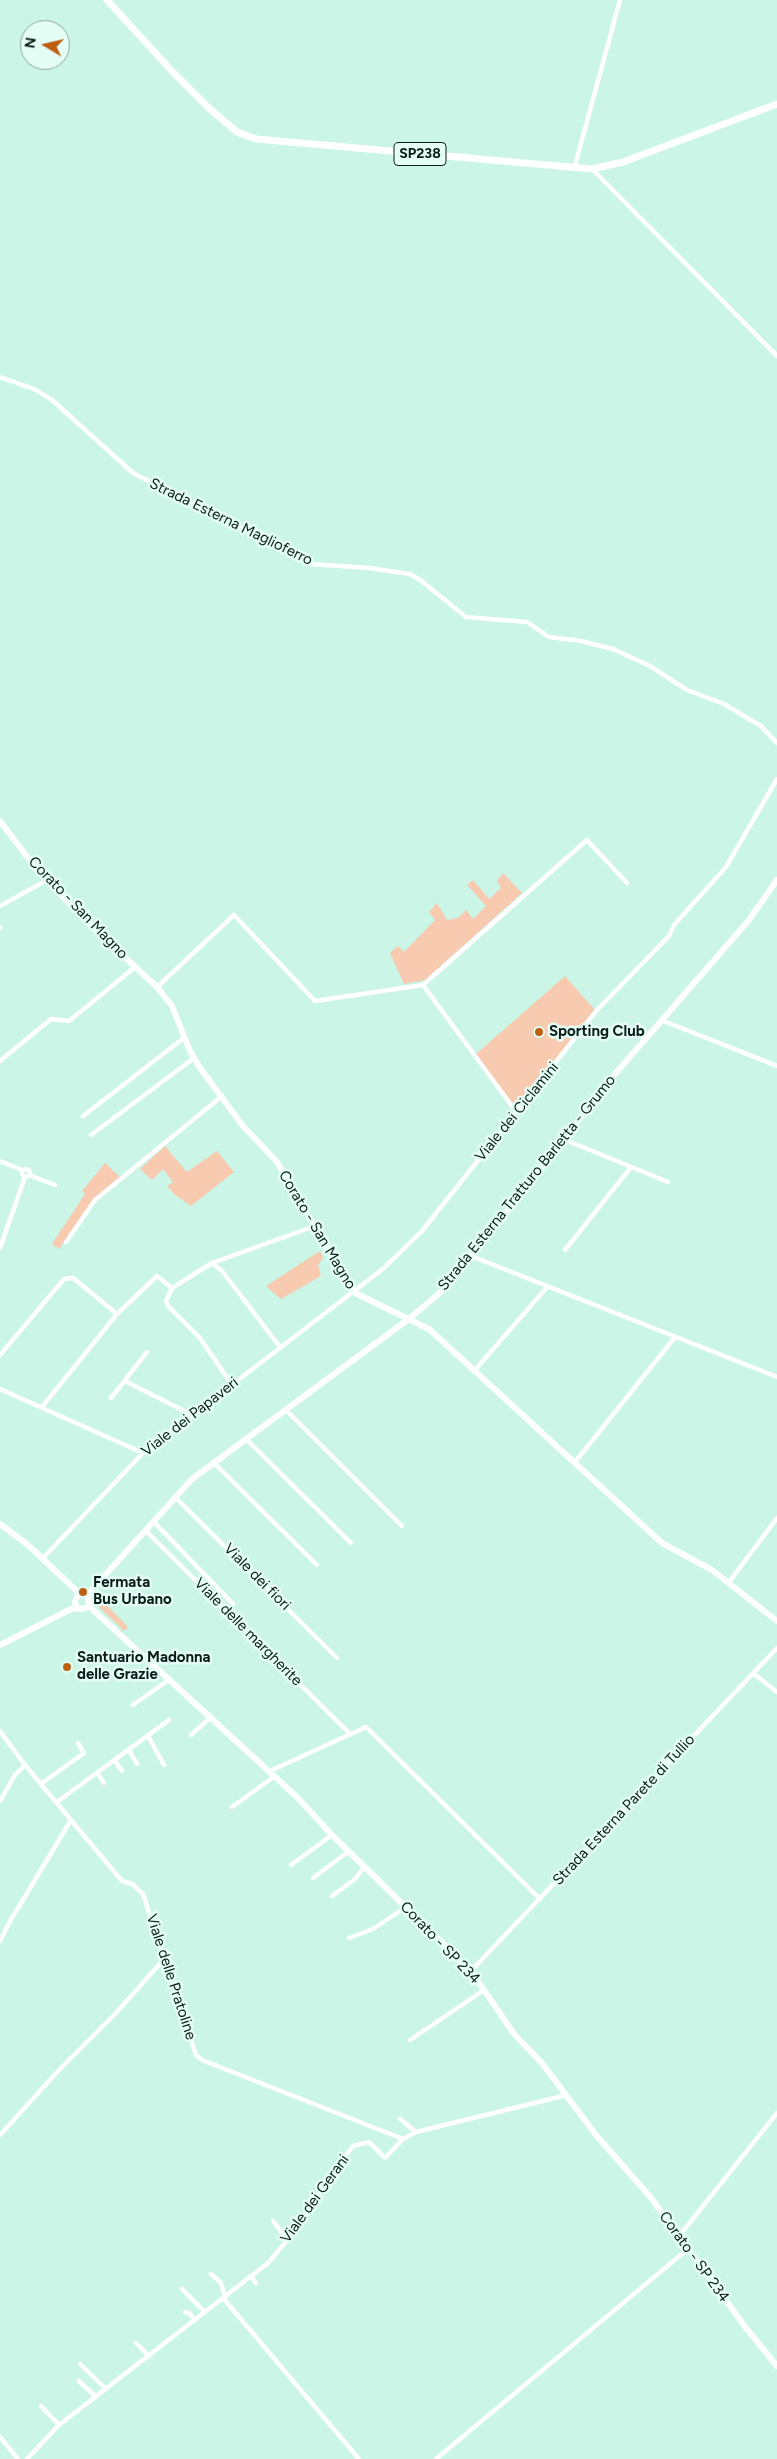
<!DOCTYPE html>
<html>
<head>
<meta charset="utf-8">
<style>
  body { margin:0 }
  #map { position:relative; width:777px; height:2459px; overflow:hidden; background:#caf5e7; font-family:Figtree,sans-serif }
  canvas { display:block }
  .north { position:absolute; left:20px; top:20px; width:50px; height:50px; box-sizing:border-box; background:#e4fef6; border:1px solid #8ea49d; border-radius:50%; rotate:279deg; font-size:14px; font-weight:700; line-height:20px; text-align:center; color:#0c1c18 }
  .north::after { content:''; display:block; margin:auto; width:18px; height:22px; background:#bd6010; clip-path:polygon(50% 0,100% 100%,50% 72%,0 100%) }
</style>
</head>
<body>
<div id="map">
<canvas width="777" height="2459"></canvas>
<div class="north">N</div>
</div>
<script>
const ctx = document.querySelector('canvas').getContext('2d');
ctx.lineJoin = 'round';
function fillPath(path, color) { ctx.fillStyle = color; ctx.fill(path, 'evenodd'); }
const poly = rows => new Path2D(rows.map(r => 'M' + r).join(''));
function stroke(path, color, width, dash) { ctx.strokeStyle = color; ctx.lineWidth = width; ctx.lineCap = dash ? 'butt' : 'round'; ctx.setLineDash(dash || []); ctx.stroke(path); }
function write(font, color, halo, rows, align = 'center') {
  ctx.font = font + ' Figtree,sans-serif'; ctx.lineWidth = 5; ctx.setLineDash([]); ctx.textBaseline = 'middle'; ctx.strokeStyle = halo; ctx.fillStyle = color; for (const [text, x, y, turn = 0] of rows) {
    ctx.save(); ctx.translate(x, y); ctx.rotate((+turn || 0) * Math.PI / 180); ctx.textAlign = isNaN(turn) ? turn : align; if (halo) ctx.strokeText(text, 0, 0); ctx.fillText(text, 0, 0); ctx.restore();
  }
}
fillPath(poly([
  [503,873,522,893,425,980,404,984,390,953,398,946,404,952,435,920,429,912,437,903,447,920,458,918,466,910,473,919,486,906,467,885,473,880,489,899,501,888,497,881],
  [565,976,595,1010,517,1109,476,1054],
  [165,1146,187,1172,217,1151,234,1172,191,1206,174,1194,167,1186,173,1182,163,1169,152,1180,140,1169],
  [105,1163,120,1177,94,1200,59,1249,52,1244,85,1194,82,1191],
  [320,1251,323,1258,318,1265,321,1276,281,1299,266,1286],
  [95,1593,128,1627,124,1631,90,1598]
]), '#f8caaf');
stroke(poly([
  [574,169,620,0],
  [592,169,777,356],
  [0,377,34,389,51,399,133,473,311,564,369,568,410,574,419,579,466,617,527,622,549,637,581,641,613,649,650,666,687,690,724,704,761,726,777,743],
  [0,906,47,880],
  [0,927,0,928],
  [423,985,517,1113],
  [157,987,234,915,315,1001,423,985,587,840,627,883],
  [661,1020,777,1066],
  [0,1061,51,1019,69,1021,135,967],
  [83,1116,185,1037],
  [91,1135,194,1058],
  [563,1139,668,1182],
  [0,1161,22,1170],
  '22 1173a4 4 0 1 1 8 0a4 4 0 1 1-8 0Z',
  [29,1175,55,1185],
  [66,1242,95,1200,222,1096],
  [0,1248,25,1177],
  [565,1250,631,1167],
  [471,1256,777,1377],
  [212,1263,222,1271,280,1347],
  [172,1288,212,1263,315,1226],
  [0,1355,64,1279,73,1278,117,1314],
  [474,1371,548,1286],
  [125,1381,192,1415],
  [0,1389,143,1453],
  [111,1398,147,1352],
  [42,1407,117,1314,157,1276,172,1288,166,1301,168,1306,200,1338,232,1385],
  [286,1410,402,1526],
  [246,1439,351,1543],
  [575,1462,675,1337],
  [214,1463,317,1565],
  [176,1498,337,1658],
  [154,1522,233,1604],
  [146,1531,350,1734],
  [42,1559,143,1453,384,1268,422,1231,597,1010,669,936,674,925,726,867,777,779],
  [729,1582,777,1518],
  [754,1674,777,1692],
  [133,1705,170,1679],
  [0,1731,25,1765,122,1881,132,1884,143,1894,196,2055,202,2060,403,2139],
  [191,1735,211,1717],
  [148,1736,164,1765],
  [129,1750,137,1764],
  [115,1761,122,1771],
  [270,1771,366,1727,540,1899],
  [97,1773,104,1783],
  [42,1783,84,1753,78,1743],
  [0,1801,15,1775,25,1765],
  [57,1802,169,1720],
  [232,1807,275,1776],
  [291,1865,332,1835],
  [313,1878,349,1851],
  [332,1896,355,1879,364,1867],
  [349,1938,373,1929,406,1907],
  [0,1941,9,1923,71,1820],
  [471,1971,777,1648],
  [410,2040,484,1990],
  [400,2119,416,2132],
  [0,2135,59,2070,116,2013,165,1958],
  [273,2221,287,2239],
  [680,2235,777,2113],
  [211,2274,221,2283,225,2297],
  [251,2276,256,2283],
  [182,2289,205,2312],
  [223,2298,359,2459],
  [185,2312,189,2313,195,2320],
  [136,2343,149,2356],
  [80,2364,106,2389],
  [79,2381,96,2397],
  [41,2406,59,2425],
  [0,2437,18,2459],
  [27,2459,59,2425,268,2263,300,2225,332,2174,353,2146,369,2142,385,2158,403,2139,416,2132,567,2095],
  [436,2459,689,2248]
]), '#fff', 4.5);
stroke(poly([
  [0,821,35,867,88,923,157,987,172,1006,190,1051,200,1068,243,1126,277,1162,353,1292,429,1329,662,1543,712,1570,777,1621],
  [0,1524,28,1545,81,1595],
  '75 1602a7 7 0 1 1 14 0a7 7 0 1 1-14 0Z',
  [88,1599,89,1593,192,1479,410,1318,448,1286,615,1074,749,920,777,880],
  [88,1603,92,1609,298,1798,332,1835,471,1971,514,2034,542,2063,596,2135,652,2199,746,2328,777,2366],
  [0,1645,71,1609,80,1608]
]), '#fff', 6);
stroke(poly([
  [107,0,171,70,210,109,237,132,256,139,592,169,623,162,777,104]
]), '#fff', 7);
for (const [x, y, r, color] of [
  [539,1032,5,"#bd6010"],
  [83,1592,5,"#bd6010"],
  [67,1667,5,"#bd6010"]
]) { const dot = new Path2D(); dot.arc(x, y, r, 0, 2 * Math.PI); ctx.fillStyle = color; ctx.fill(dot); stroke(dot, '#e4fef6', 2); }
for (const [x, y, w] of [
  [420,154,52]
]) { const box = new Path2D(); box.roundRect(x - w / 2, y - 11.5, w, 23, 4); ctx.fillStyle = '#e4fef6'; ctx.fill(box); stroke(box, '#0c1c18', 1); }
write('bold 14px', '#0c1c18', null, [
  ["SP238",420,154]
]);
write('15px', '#0c1c18', '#e4fef6', [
  ["Strada Esterna Maglioferro",231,522,26],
  ["Corato - San Magno",78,908,46],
  ["Viale dei Ciclamini",517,1112,-51],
  ["Strada Esterna Tratturo Barletta - Grumo",527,1183,-51],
  ["Corato - San Magno",317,1230,59],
  ["Viale dei Papaveri",190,1417,-38],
  ["Viale dei fiori",257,1577,45],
  ["Viale delle margherite",248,1632,45],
  ["Strada Esterna Parete di Tullio",624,1810,-47],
  ["Corato - SP 234",440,1943,46],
  ["Viale delle Pratoline",171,1977,72],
  ["Viale dei Gerani",315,2199,-54],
  ["Corato - SP 234",694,2257,54]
]);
write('bold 15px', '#0c1c18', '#e4fef6', [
  ["Sporting Club",549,1032],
  ["Fermata",93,1583],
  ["Bus Urbano",93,1600],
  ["Santuario Madonna",77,1658],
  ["delle Grazie",77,1675]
], 'left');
</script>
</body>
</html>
